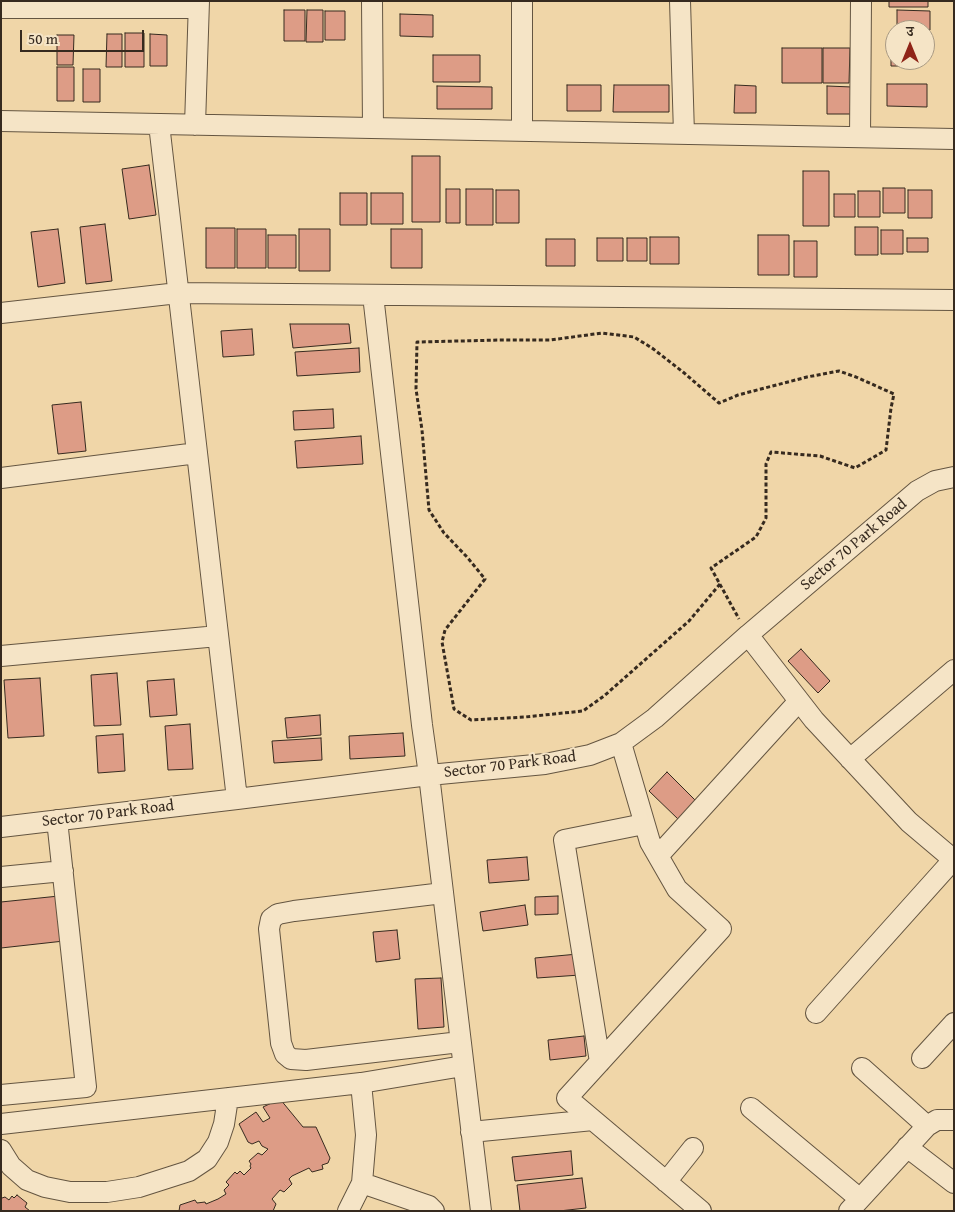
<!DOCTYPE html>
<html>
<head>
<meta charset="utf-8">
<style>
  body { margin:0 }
  #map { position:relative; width:955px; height:1212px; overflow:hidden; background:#f0d6a8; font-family:"Gentium Book Plus","Noto Serif Devanagari",serif }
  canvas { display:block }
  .frame { position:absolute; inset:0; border:2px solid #362a1f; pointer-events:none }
  .north { position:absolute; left:885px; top:20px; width:50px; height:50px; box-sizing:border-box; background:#f5e4c6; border:1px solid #a99a83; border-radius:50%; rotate:0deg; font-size:14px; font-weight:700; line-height:20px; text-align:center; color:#362a1f }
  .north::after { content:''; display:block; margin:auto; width:18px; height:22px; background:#8f2418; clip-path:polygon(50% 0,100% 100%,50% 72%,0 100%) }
  .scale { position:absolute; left:20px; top:30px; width:124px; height:22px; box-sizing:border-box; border:2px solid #362a1f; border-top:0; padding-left:6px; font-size:15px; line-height:18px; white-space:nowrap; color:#362a1f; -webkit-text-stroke:4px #f5e4c6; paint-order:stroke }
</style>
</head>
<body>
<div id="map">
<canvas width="955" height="1212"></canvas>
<div class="frame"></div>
<div class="north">उ</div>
<div class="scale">50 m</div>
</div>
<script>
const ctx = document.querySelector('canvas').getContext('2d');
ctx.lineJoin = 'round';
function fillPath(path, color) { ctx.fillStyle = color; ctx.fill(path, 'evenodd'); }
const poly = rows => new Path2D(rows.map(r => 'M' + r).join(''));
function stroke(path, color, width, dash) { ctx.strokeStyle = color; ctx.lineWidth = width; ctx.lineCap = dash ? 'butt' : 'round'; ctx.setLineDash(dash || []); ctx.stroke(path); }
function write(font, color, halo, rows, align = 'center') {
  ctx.font = font + ' "Gentium Book Plus",serif'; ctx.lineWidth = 4; ctx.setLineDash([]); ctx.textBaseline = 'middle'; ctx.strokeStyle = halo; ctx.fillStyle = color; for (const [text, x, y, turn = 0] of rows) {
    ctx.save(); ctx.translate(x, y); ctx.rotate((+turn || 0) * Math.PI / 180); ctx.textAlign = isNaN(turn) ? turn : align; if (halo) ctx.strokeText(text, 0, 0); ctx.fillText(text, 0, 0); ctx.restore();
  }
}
const building = poly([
  [889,1,928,1,928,7,889,7,889,1],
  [284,10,305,10,305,41,284,41,284,10],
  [307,10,323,10,323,42,306,42,307,10],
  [897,10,930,11,930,30,897,30,897,10],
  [325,11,345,11,345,40,325,40,325,11],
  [400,14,433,15,433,37,400,36,400,14],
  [125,33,144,33,144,67,125,67,125,33],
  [107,34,122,34,122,67,106,67,107,34],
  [150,34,167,35,167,66,150,66,150,34],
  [891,34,895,34,895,60,913,60,913,66,891,66,891,34],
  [57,35,74,35,73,65,57,65,57,35],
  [782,48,822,48,822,83,782,83,782,48],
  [823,48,850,48,849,83,823,83,823,48],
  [433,55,480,55,480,82,433,82,433,55],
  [57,67,74,67,74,101,57,101,57,67],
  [83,69,100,69,100,102,83,102,83,69],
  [887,84,927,84,927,107,887,106,887,84],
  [567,85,601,85,601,111,567,111,567,85],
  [614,85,669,85,669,112,613,112,614,85],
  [735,85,756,86,756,113,734,113,735,85],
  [437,86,492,87,492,109,437,109,437,86],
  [827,86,852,87,851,114,827,114,827,86],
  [412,156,440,156,440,222,412,222,412,156],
  [149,165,156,215,129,219,122,169,149,165],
  [803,171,829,171,829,226,803,226,803,171],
  [883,188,905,188,905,213,883,213,883,188],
  [446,189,460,189,460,223,446,223,446,189],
  [466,189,493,189,493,225,466,225,466,189],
  [496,190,519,190,519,223,496,223,496,190],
  [908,190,932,190,932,218,908,218,908,190],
  [858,191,880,191,880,217,858,217,858,191],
  [340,193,367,193,367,225,340,225,340,193],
  [371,193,403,193,403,224,371,224,371,193],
  [834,194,855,194,855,217,834,217,834,194],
  [105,224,112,281,86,284,80,227,105,224],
  [855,227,878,227,878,255,855,255,855,227],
  [206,228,235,228,235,268,206,268,206,228],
  [58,229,65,283,38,287,31,232,58,229],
  [237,229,266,229,266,268,237,268,237,229],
  [299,229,330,229,330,271,299,271,299,229],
  [391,229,422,229,422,268,391,268,391,229],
  [881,230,903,230,903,254,881,254,881,230],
  [268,235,296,235,296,268,268,268,268,235],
  [758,235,789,235,789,275,758,275,758,235],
  [650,237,679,237,679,264,650,264,650,237],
  [597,238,623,238,623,261,597,261,597,238],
  [627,238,647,238,647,261,627,261,627,238],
  [907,238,928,238,928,252,907,252,907,238],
  [546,239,575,239,575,266,546,266,546,239],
  [794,241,817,241,817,277,794,277,794,241],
  [290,324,349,324,351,343,293,348,290,324],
  [252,329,254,355,223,357,221,331,252,329],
  [359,348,360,372,297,376,295,352,359,348],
  [81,402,86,451,58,454,52,405,81,402],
  [333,409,334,428,294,430,293,411,333,409],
  [361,436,363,464,297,468,295,441,361,436],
  [801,649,830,681,818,693,788,661,801,649],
  [117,673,121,725,94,726,91,675,117,673],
  [40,678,44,736,8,738,4,680,40,678],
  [174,679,177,715,150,717,147,681,174,679],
  [320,715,321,735,287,738,285,718,320,715],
  [190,724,193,769,168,770,165,726,190,724],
  [403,733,405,756,350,759,349,736,403,733],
  [123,734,125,771,98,773,96,736,123,734],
  [321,738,322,760,274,763,272,741,321,738],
  [667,772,697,802,679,820,649,791,667,772],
  [527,857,529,880,489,883,487,860,527,857],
  [59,896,64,941,1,948,1,902,59,896],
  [558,896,558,914,535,915,535,897,558,896],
  [525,905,528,925,483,931,480,912,525,905],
  [397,930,400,959,376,962,373,932,397,930],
  [578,954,580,975,537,978,535,958,578,954],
  [441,978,444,1027,418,1029,415,979,441,978],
  [584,1036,586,1056,550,1060,548,1040,584,1036],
  [280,1099,303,1127,316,1127,330,1158,328,1163,322,1165,323,1169,312,1172,309,1168,292,1176,289,1179,292,1184,284,1192,280,1190,272,1199,276,1204,273,1211,179,1211,180,1205,195,1200,197,1203,205,1202,206,1204,218,1199,226,1194,224,1190,229,1185,226,1182,235,1172,237,1174,240,1171,244,1175,251,1168,250,1166,251,1164,249,1161,258,1153,262,1155,268,1149,262,1146,259,1141,252,1144,248,1142,239,1124,256,1112,263,1122,270,1118,263,1107,280,1099],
  [571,1151,573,1175,515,1181,512,1157,571,1151],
  [582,1178,586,1208,559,1211,520,1211,517,1185,582,1178],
  [17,1195,27,1203,25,1207,30,1211,1,1211,1,1197,2,1198,5,1197,9,1200,12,1196,14,1198,17,1195]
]);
fillPath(building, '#dd9c86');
stroke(building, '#362a1f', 1);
const minor = poly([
  [372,1,373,128],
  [522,1,522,131],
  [680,1,684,134],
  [1,8,198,8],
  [1,121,954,139],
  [159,124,237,799],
  [195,125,199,1],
  [860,137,861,1],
  [373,295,422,725,429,775,481,1211],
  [1,313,178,293,954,300],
  [1,478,197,453],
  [748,635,814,720,909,822,954,860],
  [1,656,218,636],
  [621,743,650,842,677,889,721,929,567,1098,701,1211],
  [850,759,954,670],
  [1,827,237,799,429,775,545,764,590,755,621,743,655,718,748,635,917,491,935,481,954,477],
  [658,856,799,701],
  [1,877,63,871],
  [443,893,294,911,278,914,271,919,269,929,281,1043,285,1054,291,1059,306,1060,460,1042],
  [816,1013,954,859],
  [922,1058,954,1023],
  [600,1062,564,840,644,824],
  [862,1068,927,1126],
  [1,1095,86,1087,57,820],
  [751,1108,860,1199],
  [1,1124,361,1083,463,1066],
  [471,1132,593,1120],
  [907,1147,954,1183],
  [1,1150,11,1166,27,1180,45,1187,70,1192,107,1192,139,1187,189,1171,207,1159,218,1142,224,1124,228,1098],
  [666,1182,693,1148],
  [362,1183,429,1206,434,1211],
  [348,1211,362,1183,366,1135,361,1083],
  [849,1211,927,1126,937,1120,954,1120]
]);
stroke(minor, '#645541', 22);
stroke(poly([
  [720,584,689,621,604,696,583,711,525,717,471,720,454,709,442,642,445,630,485,579,467,557,444,533,429,510,422,430,416,389,417,342,502,340,550,340,602,333,634,337,652,348,683,372,719,403,738,395,807,377,839,371,856,377,894,394,891,408,886,450,855,468,820,456,771,452,766,464,766,518,756,537,711,568,739,619]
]), '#362a1f', 3, [4, 2.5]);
stroke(minor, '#f5e4c6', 20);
write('16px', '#362a1f', '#f5e4c6', [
  ["Sector 70 Park Road",854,545,-40],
  ["Sector 70 Park Road",510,765,-7],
  ["Sector 70 Park Road",108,814,-7]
]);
</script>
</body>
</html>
